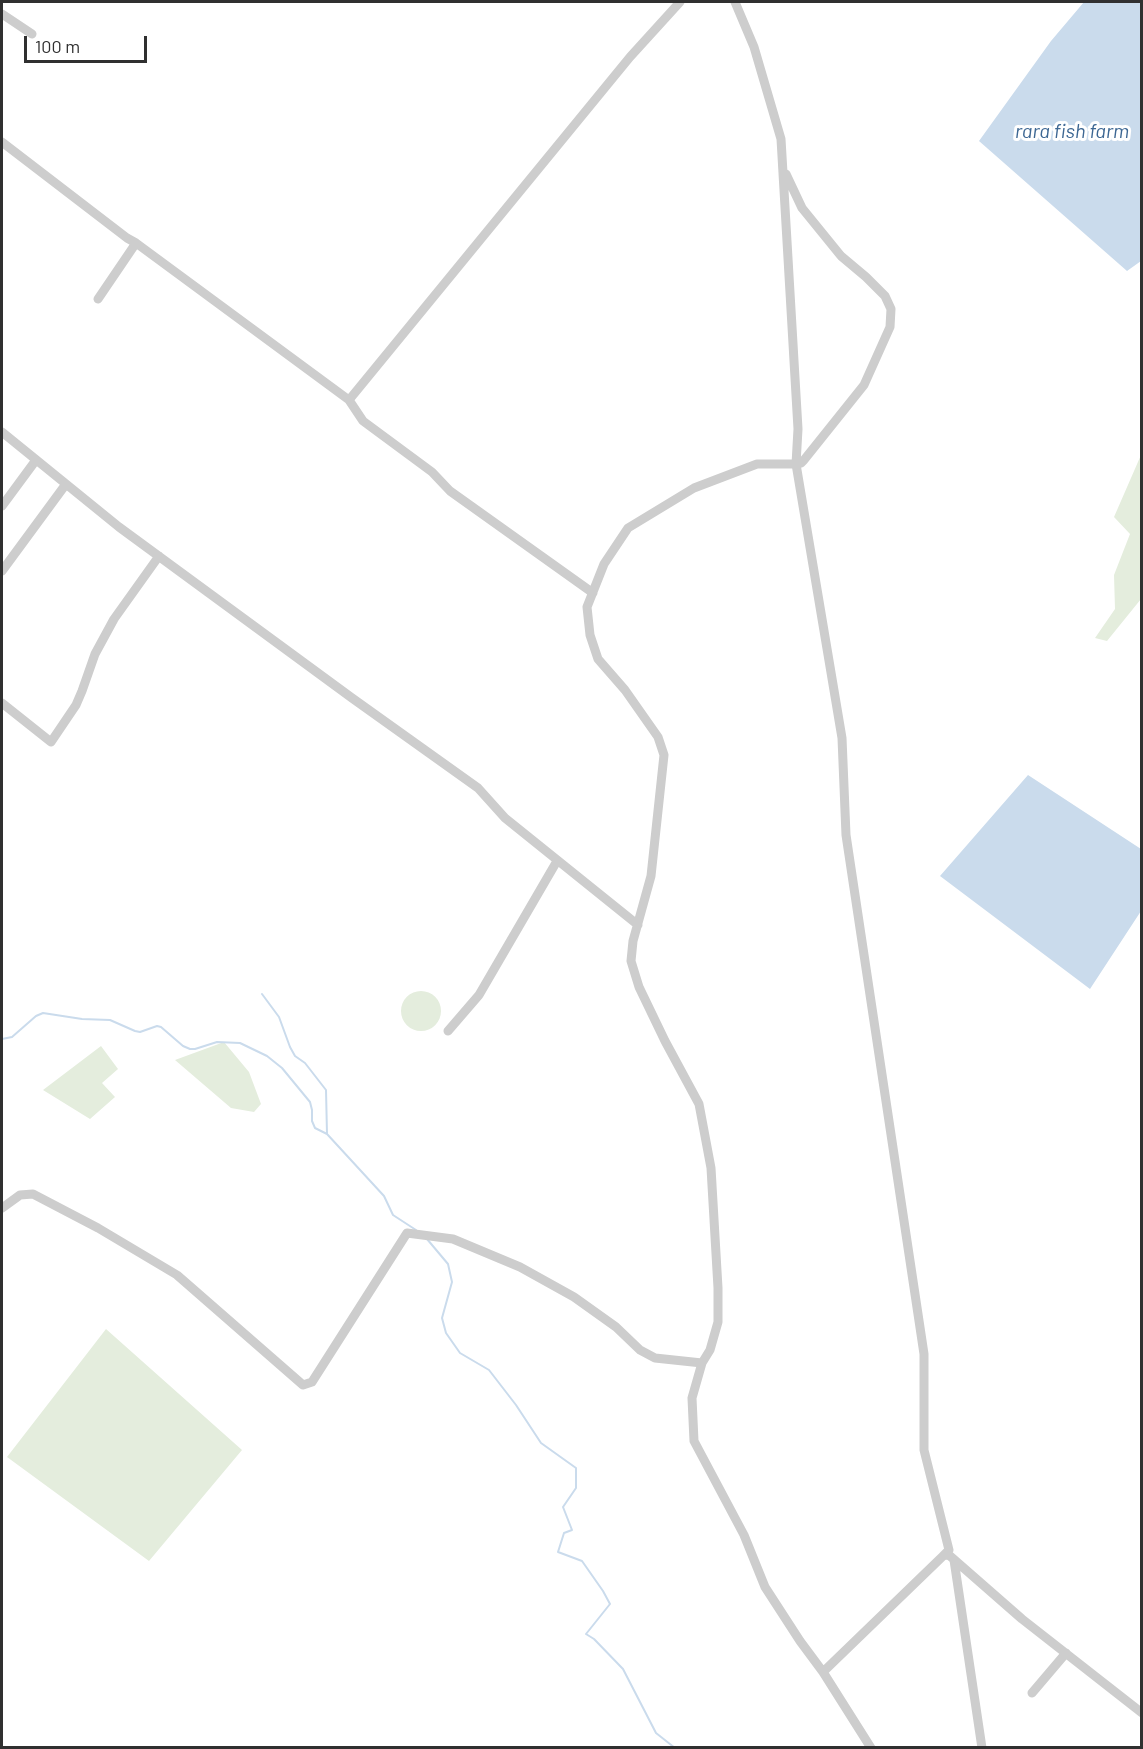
<!DOCTYPE html>
<html>
<head>
<meta charset="utf-8">
<style>
  body { margin:0 }
  #map { position:relative; width:1143px; height:1749px; overflow:hidden; background:#fff; font-family:Barlow,sans-serif }
  canvas { display:block }
  .frame { position:absolute; inset:0; border:3px solid #303030; pointer-events:none }
  .scale { position:absolute; left:24px; top:36px; width:123px; height:27px; box-sizing:border-box; border:3px solid #303030; border-top:0; padding-left:8px; font-size:18px; line-height:21px; white-space:nowrap; color:#303030; -webkit-text-stroke:4px #fff; paint-order:stroke }
</style>
</head>
<body>
<div id="map">
<canvas width="1143" height="1749"></canvas>
<div class="frame"></div>
<div class="scale">100 m</div>
</div>
<script>
const ctx = document.querySelector('canvas').getContext('2d');
ctx.lineJoin = 'round';
function fillPath(path, color) { ctx.fillStyle = color; ctx.fill(path, 'evenodd'); }
const poly = rows => new Path2D(rows.map(r => 'M' + r).join(''));
function stroke(path, color, width, dash) { ctx.strokeStyle = color; ctx.lineWidth = width; ctx.lineCap = dash ? 'butt' : 'round'; ctx.setLineDash(dash || []); ctx.stroke(path); }
function write(font, color, halo, rows, align = 'center') {
  ctx.font = font + ' Barlow,sans-serif'; ctx.lineWidth = 6; ctx.setLineDash([]); ctx.textBaseline = 'middle'; ctx.strokeStyle = halo; ctx.fillStyle = color; for (const [text, x, y, turn = 0] of rows) {
    ctx.save(); ctx.translate(x, y); ctx.rotate((+turn || 0) * Math.PI / 180); ctx.textAlign = isNaN(turn) ? turn : align; if (halo) ctx.strokeText(text, 0, 0); ctx.fillText(text, 0, 0); ctx.restore();
  }
}
fillPath(poly([
  [1141,455,1141,599,1107,641,1095,638,1115,609,1114,575,1130,534,1114,517],
  '401 1011a20 20 0 1 1 40 0a20 20 0 1 1-40 0Z',
  [224,1042,249,1072,261,1104,254,1112,231,1108,175,1060],
  [101,1046,118,1069,102,1083,115,1097,90,1119,43,1090],
  [106,1329,242,1450,149,1561,7,1457]
]), '#e4eddd');
fillPath(poly([
  [1084,2,1140,2,1141,4,1141,261,1127,271,979,141,1051,41],
  [1028,775,1141,849,1141,911,1090,989,940,876]
]), '#cadbec');
stroke(poly([
  [262,994,279,1017,290,1047,295,1056,305,1063,326,1090,327,1134,384,1196,393,1215,416,1230],
  [2,1039,12,1037,36,1016,43,1013,82,1019,110,1020,135,1031,140,1032,157,1026,161,1027,183,1046,190,1049,195,1049,217,1042,240,1043,267,1056,282,1068,310,1102,312,1110,312,1121,315,1128,327,1134],
  [427,1239,448,1264,452,1282,442,1318,446,1333,460,1353,489,1370,516,1405,541,1443,576,1468,576,1488,563,1507,572,1530,564,1533,558,1552,582,1561,603,1591,610,1604,586,1634,594,1639,623,1669,656,1733,675,1748]
]), '#cadbec', 2);
stroke(poly([
  [735,2,754,47,781,139,798,429,796,464,757,464,694,488,628,528,604,564,587,607,590,635,598,659,625,690,658,737,664,755,651,876,633,941,631,961,639,987,665,1041,699,1104,711,1168,718,1288,718,1322,710,1350,702,1363,692,1398,694,1441,744,1535,765,1587,800,1641,823,1672,871,1748],
  [2,14,32,34],
  [2,142,127,238,136,243,349,400,363,421,432,472,450,491,593,593],
  [786,174,802,208,841,256,866,277,885,296,891,309,890,327,864,385,804,460,801,463,796,464,842,738,846,835,924,1354,924,1450,949,1550,943,1556],
  [98,299,136,243],
  [349,400,630,57,680,2],
  [2,432,119,527,352,698,478,788,505,818,638,925],
  [2,506,36,460],
  [2,571,66,484],
  [2,703,51,742,76,705,82,691,95,654,114,619,159,556],
  [448,1031,479,995,557,861],
  [2,1208,20,1195,33,1194,98,1228,177,1275,303,1385,312,1382,407,1233,453,1239,520,1267,574,1297,616,1327,640,1350,655,1358,702,1363],
  [954,1560,982,1748],
  [823,1672,943,1556,946,1555,950,1556,1022,1619,1142,1713],
  [1032,1693,1066,1653]
]), '#cdcdcd', 9);
write('italic 20px', '#3d6793', '#fff', [
  ["rara fish farm",1072,131]
]);
</script>
</body>
</html>
